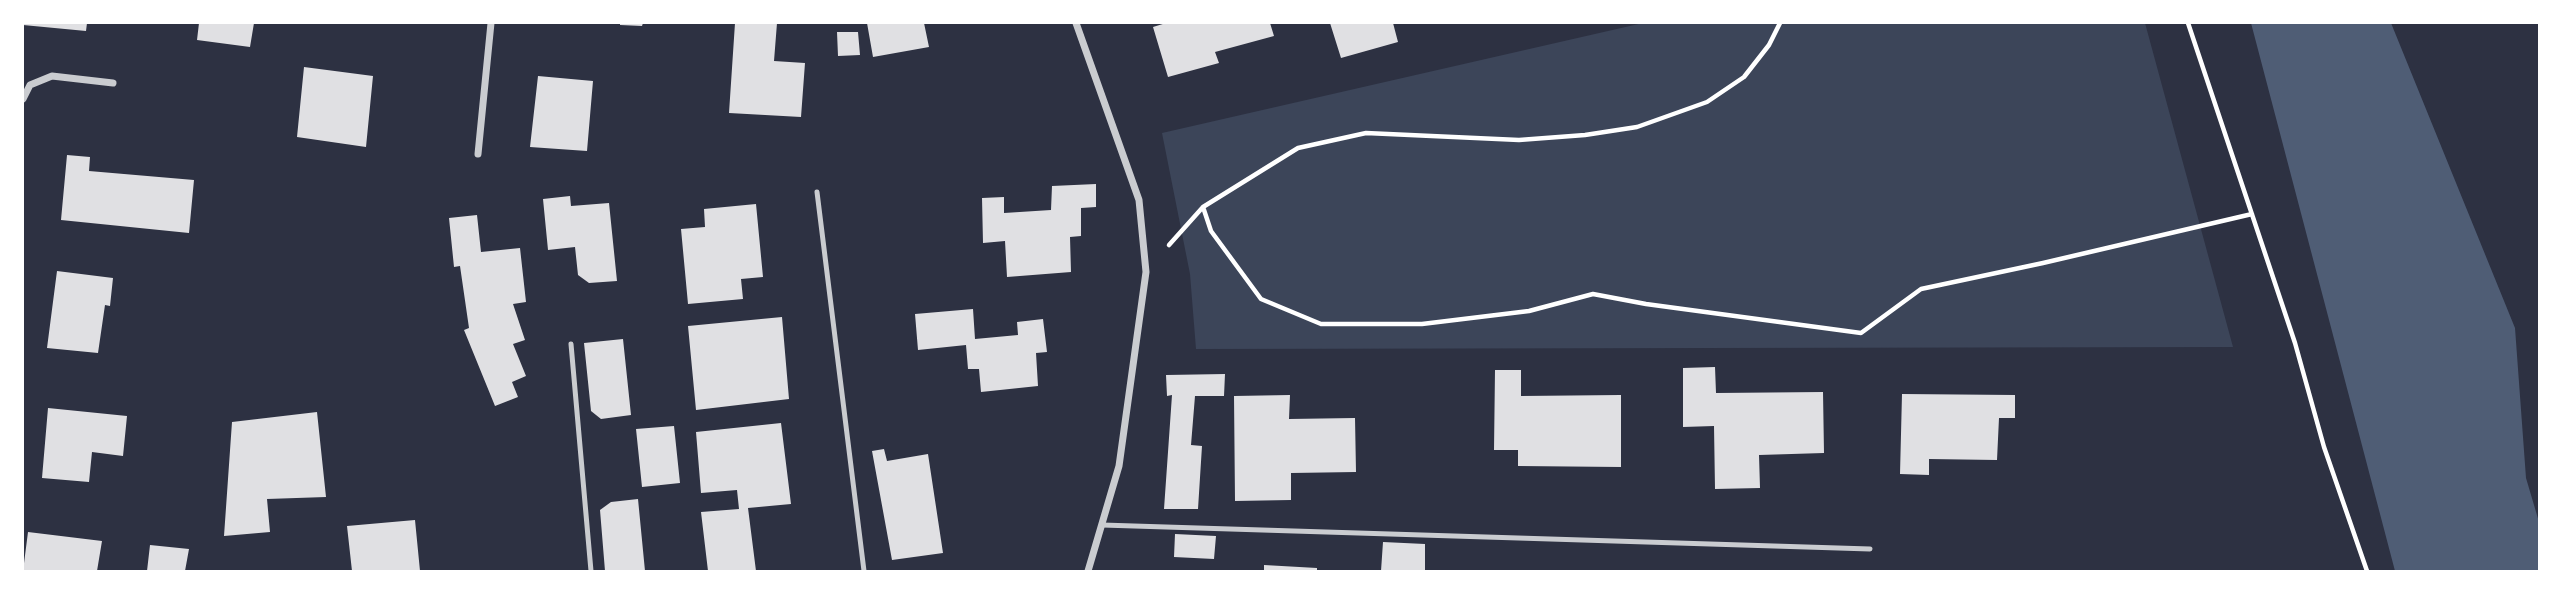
<!DOCTYPE html>
<html>
<head>
<meta charset="utf-8">
<style>
  body { margin:0 }
  #map { position:relative; width:2562px; height:594px; overflow:hidden; background:#2d3142; font-family:"Work Sans",sans-serif }
  canvas { display:block }
  .frame { position:absolute; inset:0; border:24px solid #fff; pointer-events:none }
</style>
</head>
<body>
<div id="map">
<canvas width="2562" height="594"></canvas>
<div class="frame"></div>
</div>
<script>
const ctx = document.querySelector('canvas').getContext('2d');
ctx.lineJoin = 'round';
function fillPath(path, color) { ctx.fillStyle = color; ctx.fill(path, 'evenodd'); }
const poly = rows => new Path2D(rows.map(r => 'M' + r).join(''));
function stroke(path, color, width, dash) { ctx.strokeStyle = color; ctx.lineWidth = width; ctx.lineCap = dash ? 'butt' : 'round'; ctx.setLineDash(dash || []); ctx.stroke(path); }
fillPath(poly([
  [1643,23,2145,23,2233,347,1196,349,1190,274,1162,133]
]), '#3c4559');
fillPath(poly([
  [2251,23,2391,23,2515,328,2526,478,2539,522,2539,571,2395,571]
]), '#4f5d75');
fillPath(poly([
  [23,23,87,23,86,31,23,25],
  [199,23,254,23,250,47,197,40],
  [620,23,643,23,642,26,620,25],
  [735,23,777,23,774,61,805,63,801,117,729,113],
  [867,23,924,23,929,47,873,57],
  [1166,23,1270,23,1274,36,1215,52,1219,63,1168,77,1153,27],
  [1330,23,1393,23,1398,42,1341,58],
  [837,32,858,32,860,55,838,56],
  [304,67,373,76,366,147,297,137],
  [538,76,593,81,587,151,530,147],
  [67,155,90,157,89,171,194,180,189,233,61,220],
  [1096,184,1096,207,1081,208,1081,236,1070,237,1071,272,1007,277,1005,241,983,243,982,198,1004,197,1004,213,1051,210,1052,186],
  [570,196,571,206,609,203,617,281,589,283,578,275,575,247,548,250,543,199],
  [756,204,763,277,741,279,743,299,688,304,681,229,705,227,704,209],
  [477,215,481,252,520,248,526,302,513,304,525,340,513,344,526,376,512,382,518,397,495,406,464,330,469,328,460,266,454,267,449,218],
  [57,271,113,278,110,306,105,305,98,353,47,348],
  [973,309,975,339,1018,335,1017,322,1043,319,1047,352,1036,353,1038,386,981,392,979,369,968,369,966,345,918,350,915,314],
  [782,317,789,399,696,410,688,326],
  [623,339,631,415,601,419,591,411,584,343],
  [1715,367,1716,393,1823,392,1824,453,1759,455,1760,488,1715,489,1714,426,1683,427,1683,368],
  [1495,370,1521,370,1521,396,1621,395,1621,467,1518,466,1518,450,1494,450],
  [1225,374,1224,396,1195,396,1191,445,1202,446,1198,509,1164,509,1172,395,1167,396,1166,375],
  [1902,394,2015,395,2015,418,1999,418,1997,460,1929,459,1929,475,1900,474],
  [1290,395,1289,419,1355,418,1356,472,1291,473,1291,500,1235,501,1234,396],
  [48,408,127,416,123,456,92,452,89,482,42,478],
  [317,412,326,497,267,499,270,532,224,536,232,422],
  [781,423,791,504,748,508,756,571,708,571,701,512,739,509,737,490,701,493,696,432],
  [674,426,680,483,642,487,636,429],
  [884,449,887,461,928,454,943,553,892,560,872,451],
  [638,499,645,571,605,571,600,510,611,502],
  [415,520,420,571,352,571,347,526],
  [28,532,102,541,97,571,23,571],
  [1175,534,1216,536,1214,559,1174,557],
  [1383,542,1425,544,1425,571,1381,571],
  [150,545,189,549,185,571,147,571],
  [1264,565,1317,568,1317,571,1264,571]
]), '#e0e0e3');
stroke(poly([
  [2188,23,2295,343,2324,447,2367,571],
  [1203,207,1211,231,1261,299,1321,324,1422,324,1529,311,1593,294,1646,304,1861,333,1921,289,2043,263,2252,214],
  [1169,245,1203,207,1298,148,1366,133,1519,140,1585,135,1637,127,1707,102,1744,77,1769,45,1780,23]
]), '#fff', 4.5);
stroke(poly([
  [817,192,864,571],
  [571,344,591,571],
  [1102,525,1870,549]
]), '#caccd0', 5);
stroke(poly([
  [1076,23,1139,200,1146,272,1119,466,1088,571],
  [23,99,30,85,52,76,113,83],
  [478,154,491,23]
]), '#caccd0', 7);
</script>
</body>
</html>
